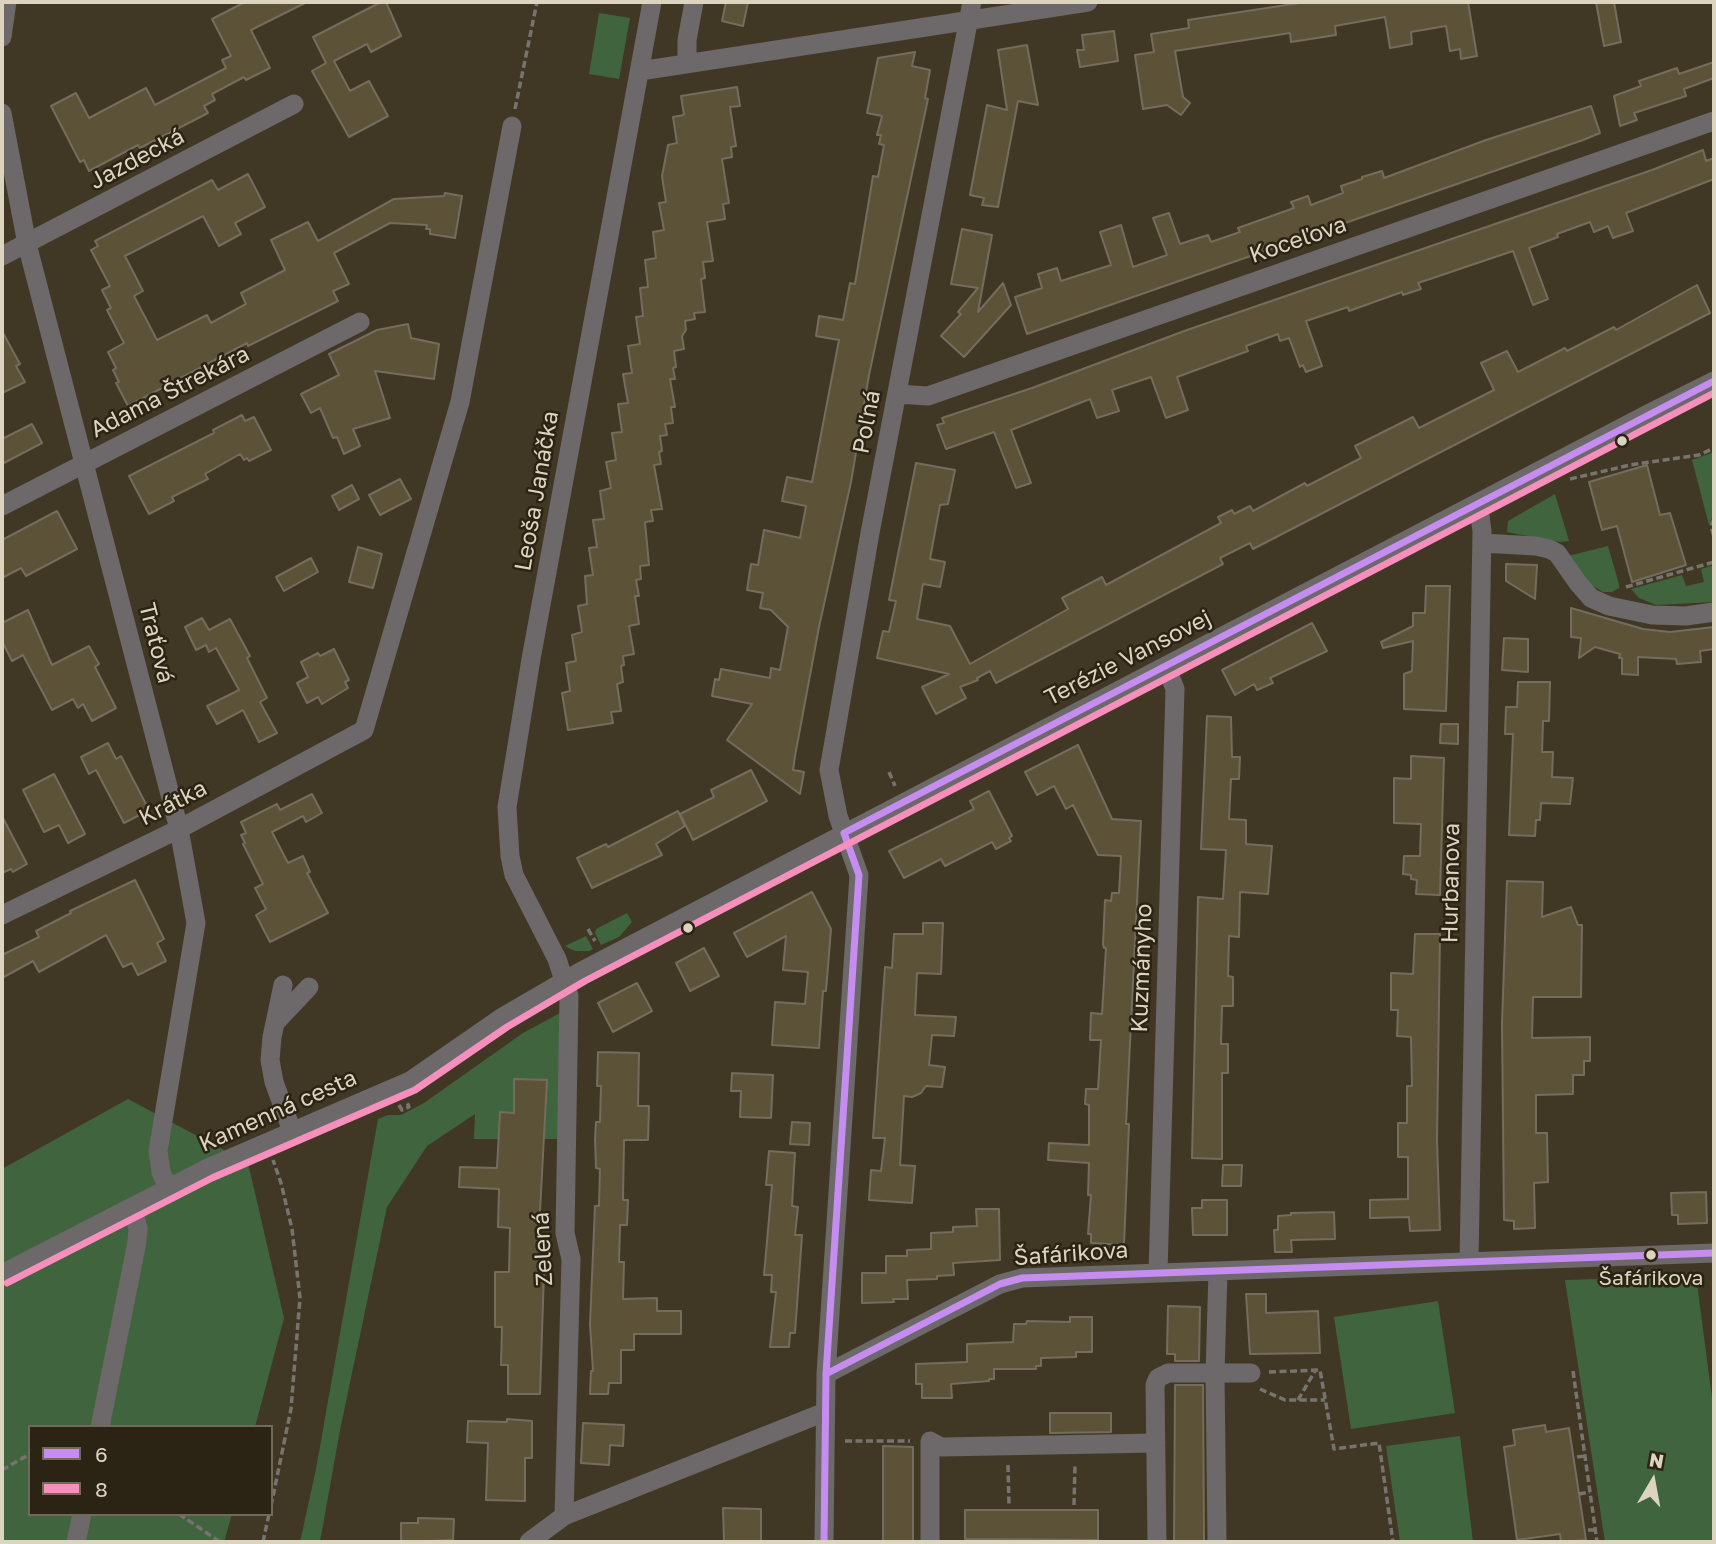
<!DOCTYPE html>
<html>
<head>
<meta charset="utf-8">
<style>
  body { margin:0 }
  #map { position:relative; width:1716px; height:1544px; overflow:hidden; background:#403825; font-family:"Golos Text",sans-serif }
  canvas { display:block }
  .frame { position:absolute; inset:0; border:4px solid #ddd4c0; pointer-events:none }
  .legend { position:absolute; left:28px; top:1425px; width:245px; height:91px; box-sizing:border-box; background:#2b2415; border:2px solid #726a59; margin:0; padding:9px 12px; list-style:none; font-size:21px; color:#ddd4c0 }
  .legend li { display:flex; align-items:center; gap:14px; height:35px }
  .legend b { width:35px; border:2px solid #726a59 }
  .north { position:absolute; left:1618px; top:1446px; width:70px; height:70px; -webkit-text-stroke:5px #2b2415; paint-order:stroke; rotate:10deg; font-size:19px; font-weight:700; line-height:28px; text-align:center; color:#ddd4c0 }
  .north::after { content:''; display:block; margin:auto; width:24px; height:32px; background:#ddd4c0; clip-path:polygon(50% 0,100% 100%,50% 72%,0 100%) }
</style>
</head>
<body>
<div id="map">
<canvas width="1716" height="1544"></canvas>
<div class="frame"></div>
<ul class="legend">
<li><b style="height:9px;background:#c68df1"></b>6</li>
<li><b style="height:9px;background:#f78fbc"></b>8</li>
</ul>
<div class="north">N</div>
</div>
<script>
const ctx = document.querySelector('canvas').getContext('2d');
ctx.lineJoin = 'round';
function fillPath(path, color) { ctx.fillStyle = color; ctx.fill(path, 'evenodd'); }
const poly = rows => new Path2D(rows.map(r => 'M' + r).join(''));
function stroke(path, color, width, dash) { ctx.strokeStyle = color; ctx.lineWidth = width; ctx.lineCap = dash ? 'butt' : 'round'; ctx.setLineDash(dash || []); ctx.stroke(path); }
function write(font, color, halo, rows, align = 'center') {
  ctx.font = font + ' "Golos Text",sans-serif'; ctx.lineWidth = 5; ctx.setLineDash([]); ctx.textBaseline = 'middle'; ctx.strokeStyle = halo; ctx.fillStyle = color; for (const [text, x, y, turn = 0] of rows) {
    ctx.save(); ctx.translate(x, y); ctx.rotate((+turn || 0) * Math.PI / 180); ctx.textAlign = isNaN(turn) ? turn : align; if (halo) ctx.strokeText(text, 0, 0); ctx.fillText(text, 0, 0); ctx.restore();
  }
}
fillPath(poly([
  [599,13,630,18,619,79,589,74],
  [1714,452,1714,513,1709,525,1692,460],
  [1555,494,1569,541,1559,542,1507,532,1508,521],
  [1608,546,1619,584,1619,588,1612,592,1603,592,1587,582,1568,556],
  [1714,565,1714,602,1656,605,1639,598,1631,589,1682,575,1686,586,1704,582,1701,569],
  [627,913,632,922,619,937,601,945,595,933,596,929],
  [586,936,593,949,589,951,575,951,565,946],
  [564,1011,559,1139,474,1139,475,1114,427,1146,387,1207,340,1430,320,1542,300,1542,316,1469,378,1119,388,1115,401,1115,424,1103,523,1033],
  [128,1099,248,1163,284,1318,255,1427,30,1427,30,1514,232,1514,224,1542,2,1542,2,1169],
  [1696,1276,1714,1413,1714,1542,1605,1542,1565,1280],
  [1438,1301,1455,1413,1351,1429,1334,1317],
  [1460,1436,1473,1542,1400,1542,1386,1446]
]), '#40643e');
const building = poly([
  [245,2,307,2,251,30,270,68,246,80,244,77,212,94,215,100,204,106,208,113,140,148,138,145,89,171,84,160,80,162,51,106,76,93,89,118,146,88,155,105,226,68,222,60,231,56,212,19,245,2],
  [381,2,386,2,401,36,371,52,367,44,334,61,350,91,369,81,388,116,349,137,312,71,326,63,313,37,381,2],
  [726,2,748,2,743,26,722,21,726,2],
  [1306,2,1468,2,1477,56,1461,59,1460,49,1450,51,1446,26,1411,32,1412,44,1390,48,1385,17,1335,26,1336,35,1291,42,1290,33,1175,51,1183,97,1190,103,1181,115,1167,105,1143,109,1135,55,1154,52,1151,34,1189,28,1188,20,1306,2],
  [1596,2,1614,2,1621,42,1604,46,1596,2],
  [1114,31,1118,61,1080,67,1077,50,1084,50,1082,35,1114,31],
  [1027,45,1038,105,1018,101,998,207,982,205,984,198,970,195,987,105,1007,110,998,50,1027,45],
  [915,52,912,66,930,70,925,98,928,99,869,375,851,482,819,627,795,756,793,770,804,772,800,794,727,740,752,704,712,696,715,679,719,680,721,669,770,678,771,668,780,670,788,627,771,610,760,608,763,593,747,590,751,564,758,565,764,530,800,538,806,506,782,501,787,477,812,482,839,340,816,336,819,316,843,320,850,283,855,284,873,176,878,177,884,145,879,144,881,135,877,135,882,116,867,113,878,58,915,52],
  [1714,62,1714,78,1684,89,1686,96,1634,113,1637,120,1620,126,1614,96,1641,86,1639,81,1677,68,1679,74,1714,62],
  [737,87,740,106,730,107,736,146,731,147,732,157,722,159,729,203,723,204,725,219,707,222,713,261,703,262,705,278,701,279,705,312,694,313,695,319,685,321,686,330,682,336,684,349,674,351,676,367,673,368,675,379,670,379,675,407,671,407,673,423,665,424,667,435,660,436,662,451,659,452,661,464,654,465,662,509,651,510,653,521,645,522,649,565,640,566,641,579,636,580,639,596,635,596,639,624,629,626,634,654,623,656,624,665,621,666,623,682,617,684,621,711,611,712,613,723,568,730,562,693,570,691,566,663,576,661,572,635,582,632,578,606,587,604,585,576,593,575,589,548,597,547,593,520,604,519,600,491,611,488,606,462,616,460,612,433,622,432,618,404,628,403,623,374,632,373,628,346,640,344,636,317,643,316,640,288,648,287,645,260,656,258,653,232,664,230,659,203,666,202,662,176,668,145,677,143,673,117,684,115,681,96,737,87],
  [1591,106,1600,133,1583,140,1027,334,1015,297,1042,288,1038,274,1057,268,1061,281,1111,265,1100,232,1121,225,1133,267,1167,255,1153,218,1169,213,1180,244,1208,235,1211,242,1240,232,1238,228,1294,208,1291,202,1308,196,1311,205,1343,193,1341,186,1362,179,1362,177,1382,171,1384,178,1486,140,1591,106],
  [1703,150,1706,161,1714,158,1714,179,1626,213,1633,231,1613,238,1608,226,1594,232,1590,222,1557,234,1558,237,1529,248,1548,299,1533,305,1513,251,1418,283,1421,289,1403,295,1402,292,1349,311,1348,307,1306,321,1322,366,1306,372,1303,365,1300,367,1289,338,1280,341,1278,334,1246,346,1248,351,1177,377,1188,410,1166,418,1151,377,1112,390,1119,411,1097,418,1090,399,1011,430,1031,483,1016,488,994,432,946,449,937,425,944,423,942,418,1032,388,1187,330,1652,170,1703,150],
  [248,174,265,207,235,223,241,234,219,246,203,216,125,256,143,291,134,296,157,340,207,315,211,323,246,304,241,293,285,270,271,240,308,222,318,241,394,199,444,196,445,193,462,196,455,238,430,234,430,229,426,229,427,225,390,223,334,253,349,284,333,291,338,301,248,346,247,343,128,406,116,383,119,382,113,370,116,368,108,352,124,343,107,310,111,308,102,290,110,286,91,250,98,246,95,241,212,180,218,190,248,174],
  [962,229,992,235,978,312,1003,283,1011,305,964,357,941,336,961,314,958,312,978,288,951,284,962,229],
  [1697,285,1710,313,1253,549,1250,543,1220,558,1223,564,996,683,990,671,977,678,978,680,960,687,966,698,936,714,922,687,949,674,877,658,883,631,889,632,896,601,889,600,916,463,955,470,948,504,940,505,930,559,945,562,940,587,923,584,917,619,950,626,970,664,1068,609,1062,598,1102,577,1106,585,1221,523,1218,517,1232,510,1234,514,1250,506,1253,511,1305,483,1307,486,1361,458,1355,446,1413,417,1419,428,1494,390,1481,363,1507,351,1518,372,1565,348,1567,351,1614,327,1616,330,1697,285],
  [408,324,411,338,439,344,434,379,375,371,390,418,353,429,360,446,344,454,337,437,333,438,320,408,311,413,301,394,339,375,329,354,377,330,408,324],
  [2,331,20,364,16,366,25,382,2,393,2,331],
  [242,415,245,421,254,417,271,450,249,461,247,458,244,460,240,454,205,474,208,479,172,497,174,501,149,514,129,476,214,433,213,430,242,415],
  [32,424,42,443,2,464,2,439,32,424],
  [1647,465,1660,515,1670,513,1686,565,1632,582,1617,526,1602,530,1589,482,1647,465],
  [400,479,411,499,380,515,369,495,400,479],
  [352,485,359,499,339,510,332,496,352,485],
  [57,511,77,549,26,576,21,568,2,578,2,540,57,511],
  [358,547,382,554,373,588,349,582,358,547],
  [311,558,318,572,284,591,276,577,311,558],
  [1506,564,1537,565,1535,599,1506,581,1506,564],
  [1426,586,1450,586,1446,711,1404,709,1404,674,1412,671,1413,641,1383,648,1381,642,1413,626,1413,613,1425,613,1426,586],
  [1571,608,1643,629,1670,632,1714,627,1714,649,1700,651,1701,662,1677,664,1676,659,1638,657,1638,675,1622,674,1622,658,1619,658,1620,654,1595,647,1579,658,1581,638,1571,637,1571,608],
  [28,610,52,665,89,646,99,664,95,667,116,708,92,721,83,704,78,708,73,699,52,710,23,655,12,661,2,641,2,623,28,610],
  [202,618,209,630,230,619,250,656,247,658,267,698,260,702,277,733,259,742,243,710,217,724,207,706,239,690,216,648,209,652,206,645,196,650,185,627,202,618],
  [1312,623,1327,651,1270,678,1273,683,1257,690,1254,684,1235,695,1222,670,1312,623],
  [1504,638,1528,639,1528,672,1502,670,1504,638],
  [334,649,349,680,345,682,348,688,322,704,318,697,307,703,297,683,308,677,301,662,318,653,320,656,334,649],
  [1518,682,1550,682,1549,721,1543,721,1542,752,1553,752,1552,777,1573,778,1570,804,1541,803,1540,820,1536,820,1535,836,1509,835,1513,734,1505,734,1506,707,1517,707,1518,682],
  [1207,716,1231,717,1232,757,1240,757,1239,779,1231,779,1229,819,1246,820,1246,844,1272,846,1268,894,1240,892,1239,937,1229,936,1228,976,1233,977,1233,1006,1222,1006,1221,1044,1228,1044,1228,1073,1222,1073,1222,1159,1192,1158,1198,897,1223,899,1226,850,1201,849,1207,716],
  [1441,724,1458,724,1458,744,1440,743,1441,724],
  [108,743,116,759,121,756,149,810,124,823,96,770,89,774,81,757,108,743],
  [1078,745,1112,819,1141,821,1126,1124,1129,1124,1124,1245,1091,1243,1091,1234,1088,1234,1091,1195,1088,1195,1089,1163,1048,1160,1049,1143,1089,1145,1089,1105,1085,1104,1086,1089,1098,1089,1101,1040,1090,1040,1091,1013,1102,1014,1106,948,1104,948,1103,944,1105,900,1111,901,1112,893,1119,893,1121,856,1098,855,1073,805,1066,809,1054,786,1037,795,1025,772,1078,745],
  [1411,756,1444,758,1440,895,1416,894,1417,880,1411,879,1411,875,1403,874,1404,856,1420,856,1421,824,1394,823,1394,778,1411,779,1411,756],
  [751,770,767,801,693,840,680,814,714,797,711,790,751,770],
  [54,774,85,834,68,843,59,825,44,832,23,790,54,774],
  [989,791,1012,836,1009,838,1011,841,996,849,992,842,945,866,941,859,904,878,889,851,974,809,970,801,989,791],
  [312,794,322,813,306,822,303,816,272,832,288,863,303,856,310,872,307,873,328,913,270,942,256,915,266,909,255,888,263,884,243,844,245,843,241,835,246,833,241,822,277,804,280,810,312,794],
  [678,811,685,826,656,844,662,855,592,888,577,858,606,844,608,847,678,811],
  [2,816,27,864,13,872,11,869,2,873,2,816],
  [135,880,164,939,157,943,166,961,138,975,132,963,123,967,106,935,39,972,33,961,2,978,2,955,39,937,36,931,71,913,70,911,135,880],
  [1507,881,1543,882,1542,917,1571,907,1578,925,1582,925,1581,997,1533,997,1532,1038,1590,1037,1590,1061,1584,1061,1584,1075,1573,1075,1573,1094,1536,1095,1536,1133,1547,1133,1548,1182,1534,1183,1535,1228,1514,1229,1514,1221,1504,1220,1502,1023,1507,881],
  [812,892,831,929,826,991,823,991,819,1048,772,1045,775,1002,805,1004,808,972,783,970,786,936,747,957,734,933,812,892],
  [923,923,943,923,941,974,917,973,915,1015,956,1017,954,1036,932,1035,929,1065,945,1067,942,1087,926,1086,921,1093,912,1097,904,1096,900,1165,915,1166,912,1203,869,1200,871,1170,881,1171,885,1138,873,1138,885,967,892,968,894,934,923,934,923,923],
  [1415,934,1440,934,1437,1140,1440,1230,1410,1231,1409,1217,1370,1218,1370,1200,1408,1199,1408,1157,1398,1157,1398,1123,1407,1123,1407,1086,1412,1086,1411,1037,1397,1036,1398,1010,1391,1010,1391,973,1413,974,1415,934],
  [704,948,719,976,690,991,676,963,704,948],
  [637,983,652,1011,613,1032,598,1003,637,983],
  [598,1052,639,1053,638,1106,649,1106,648,1140,624,1140,623,1200,628,1200,627,1225,620,1225,619,1262,624,1262,623,1299,657,1298,657,1311,681,1311,681,1334,634,1334,634,1350,621,1350,621,1383,609,1383,608,1394,590,1394,591,1371,593,1371,590,1324,595,1206,599,1206,600,1169,596,1168,595,1139,596,1122,600,1122,601,1086,597,1086,598,1052],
  [732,1073,773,1075,771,1118,740,1117,741,1091,731,1091,732,1073],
  [514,1079,547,1080,540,1211,539,1240,545,1241,540,1394,508,1394,508,1365,501,1365,502,1327,495,1327,495,1272,509,1272,510,1228,498,1227,499,1189,459,1187,460,1167,497,1168,500,1112,514,1113,514,1079],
  [792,1122,810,1123,809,1145,790,1144,792,1122],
  [769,1151,795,1153,792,1206,798,1207,795,1235,802,1235,795,1333,790,1333,789,1347,770,1347,776,1292,771,1292,772,1275,764,1275,772,1185,766,1185,769,1151],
  [1223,1165,1242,1165,1241,1186,1222,1186,1223,1165],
  [1706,1192,1707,1223,1678,1224,1678,1215,1672,1215,1671,1193,1706,1192],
  [1202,1200,1227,1200,1227,1235,1193,1235,1192,1208,1202,1208,1202,1200],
  [976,1209,999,1209,1000,1260,953,1263,954,1275,937,1276,937,1279,907,1280,908,1299,893,1299,894,1302,862,1303,862,1273,886,1273,886,1256,907,1256,907,1250,931,1249,931,1233,953,1232,953,1227,977,1226,976,1209],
  [1334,1212,1335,1239,1291,1240,1292,1252,1275,1252,1274,1230,1278,1230,1278,1216,1291,1215,1291,1213,1334,1212],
  [1246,1294,1266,1294,1266,1313,1318,1311,1320,1353,1250,1354,1246,1294],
  [1168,1306,1200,1307,1199,1361,1175,1361,1175,1354,1167,1354,1168,1306],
  [1070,1317,1092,1317,1092,1352,1076,1352,1076,1357,1041,1358,1041,1366,1036,1366,1036,1369,994,1369,994,1379,989,1379,989,1381,951,1384,952,1398,922,1398,922,1384,916,1384,916,1364,967,1362,967,1344,1013,1342,1014,1324,1026,1324,1027,1321,1070,1322,1070,1317],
  [1175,1385,1203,1385,1204,1542,1174,1542,1175,1385],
  [1050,1413,1111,1413,1111,1432,1050,1433,1050,1413],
  [507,1419,532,1421,532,1458,525,1458,525,1501,486,1500,488,1443,467,1442,468,1421,507,1422,507,1419],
  [583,1423,624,1425,623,1446,610,1445,609,1465,581,1463,583,1423],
  [1545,1425,1546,1432,1569,1428,1586,1540,1561,1542,1560,1534,1517,1540,1504,1447,1515,1445,1513,1430,1545,1425],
  [883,1446,913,1447,913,1542,883,1542,883,1446],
  [723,1508,761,1509,761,1542,724,1542,723,1508],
  [965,1510,1098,1510,1098,1540,965,1539,965,1510],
  [418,1518,454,1519,453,1540,401,1542,401,1523,418,1523,418,1518]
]);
fillPath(building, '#5c5238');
stroke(building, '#746d5d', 2);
stroke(poly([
  [515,109,537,2],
  [1570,479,1630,465,1699,455,1714,448],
  [1714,519,1711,526,1714,537],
  [1626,587,1714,562],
  [889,772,895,786],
  [588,929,595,941],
  [399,1105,402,1110,409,1107,407,1102],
  [1573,1371,1597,1542],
  [1269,1372,1320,1370,1334,1449,1379,1443,1393,1542],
  [1260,1389,1285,1400,1325,1400],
  [1298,1400,1315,1371],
  [845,1441,910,1441],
  [1577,1457,1585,1456],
  [1008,1465,1009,1506],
  [2,1470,30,1454],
  [1579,1494,1590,1492],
  [1074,1505,1075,1464],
  [271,1506,291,1409,300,1298,292,1229,281,1183,273,1160],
  [179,1514,220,1542],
  [1588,1530,1596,1530],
  [263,1542,269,1514]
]), '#77736f', 3.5, [7, 3.5]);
stroke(poly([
  [2,37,7,2],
  [687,64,687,40,694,2],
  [640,71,1088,2],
  [2,113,27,244,179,829,196,923,158,1151,161,1172,168,1188],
  [2,256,294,104],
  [897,394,928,396,1714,121],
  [2,506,360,322],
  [1482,543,1536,546,1549,549,1557,553,1578,583,1591,598,1609,606,1652,615,1686,616,1714,612],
  [2,915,179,829,364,730,460,402,512,126],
  [283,985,272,1037,270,1060,274,1082,292,1131],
  [275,1023,309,987],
  [1469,1262,1482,531,1480,516,1476,505],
  [1158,1272,1175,689,1166,666],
  [2,1274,208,1168,410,1081,501,1018,580,972,1650,413,1714,381],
  [826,1374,1000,1284,1022,1278,1714,1253],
  [100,1427,137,1242,138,1228,132,1207],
  [564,1516,571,1259,565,1233,569,996,557,959,514,875,510,856,507,807,531,659,652,2],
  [76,1542,82,1514],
  [529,1542,564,1516,825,1412],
  [824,1542,826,1374,859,875,838,816,829,770,870,533,972,2],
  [930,1542,930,1441,941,1447,1156,1443],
  [1157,1542,1155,1385,1158,1378,1168,1373,1215,1373,1218,1271],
  [1217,1542,1215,1373,1251,1373]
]), '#6d6869', 19);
stroke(poly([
  [844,833,1714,381],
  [826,1374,1000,1284,1022,1278,1714,1253],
  [824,1542,826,1374,859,875,844,833]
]), '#c68df1', 7);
stroke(poly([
  [7,1283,212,1178,415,1090,507,1027,585,981,1714,393]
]), '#f78fbc', 7);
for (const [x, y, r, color] of [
  [1622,441,6,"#ddd4c0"],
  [688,928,6,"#ddd4c0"],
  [1651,1255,6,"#ddd4c0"]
]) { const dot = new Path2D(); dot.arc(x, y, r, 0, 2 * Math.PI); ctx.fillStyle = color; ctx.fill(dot); stroke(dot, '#2b2415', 2.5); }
write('21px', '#ddd4c0', '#2b2415', [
  ["Šafárikova",1651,1278]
]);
write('23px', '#ddd4c0', '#2b2415', [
  ["Jazdecká",137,159,-28],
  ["Koceľova",1298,240,-19],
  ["Adama Štrekára",170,392,-27],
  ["Poľná",867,422,-79],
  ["Leoša Janáčka",537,491,-80],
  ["Traťová",156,643,76],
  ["Terézie Vansovej",1128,658,-27],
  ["Krátka",173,803,-27],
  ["Hurbanova",1451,883,-89],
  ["Kuzmányho",1142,968,-88],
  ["Kamenná cesta",278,1111,-24],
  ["Zelená",543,1249,-93],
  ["Šafárikova",1071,1254,-4]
]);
</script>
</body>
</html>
